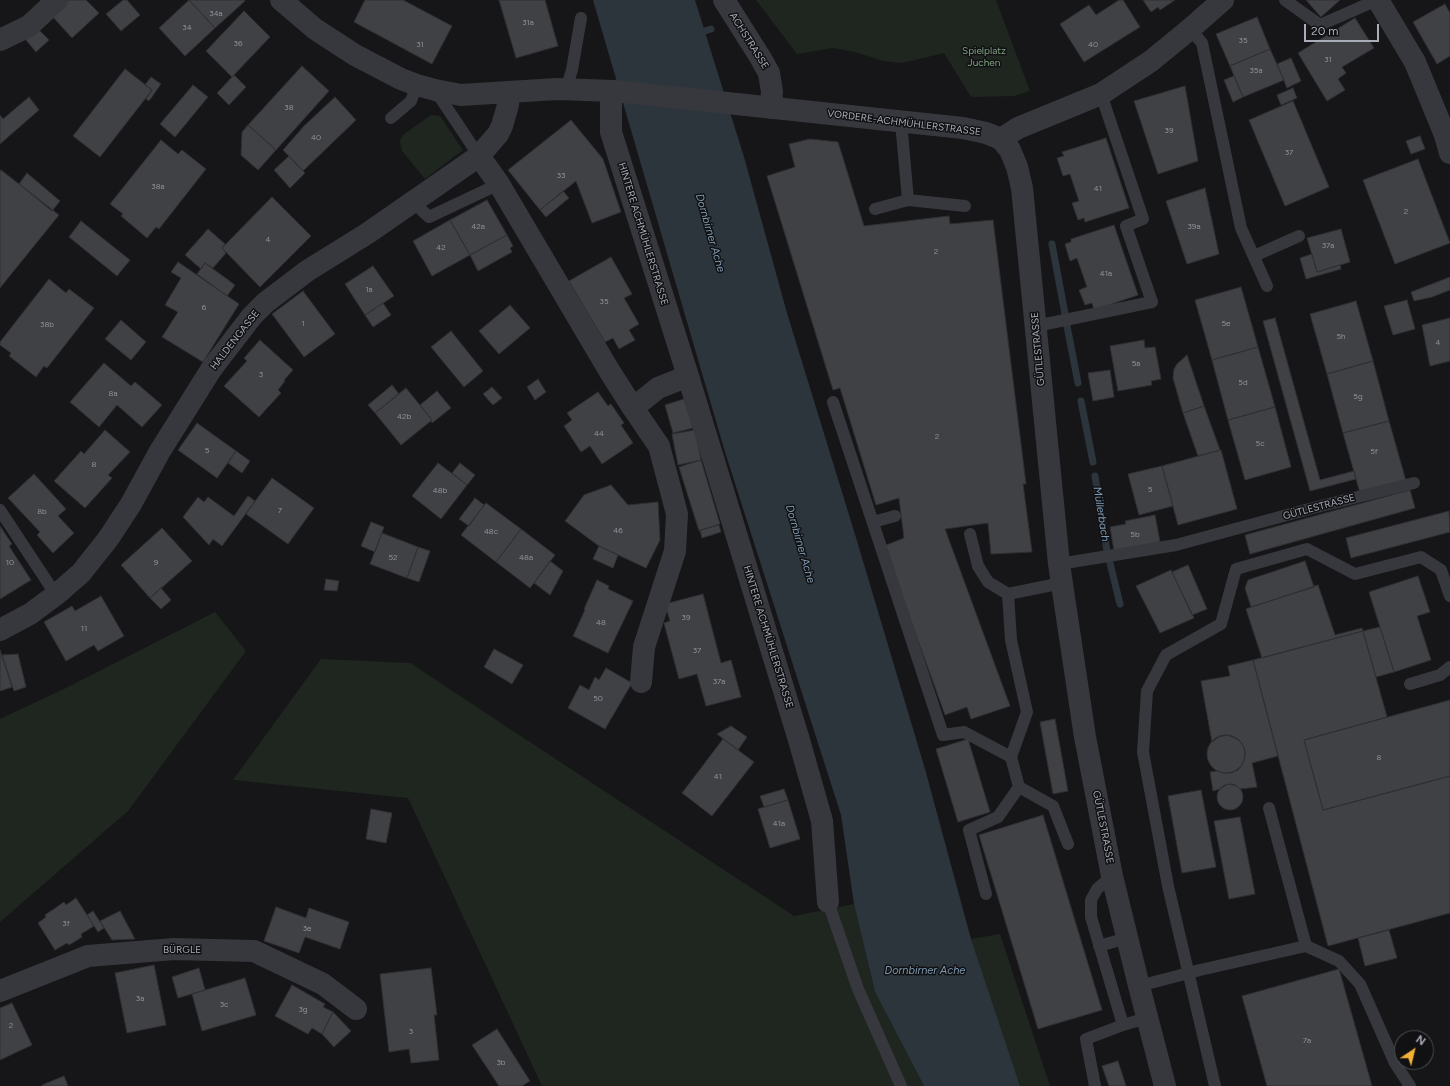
<!DOCTYPE html>
<html>
<head>
<meta charset="utf-8">
<style>
  body { margin:0 }
  #map { position:relative; width:1450px; height:1086px; overflow:hidden; background:#161618; font-family:Figtree,sans-serif }
  canvas { display:block }
  .north { position:absolute; left:1394px; top:1030px; width:40px; height:40px; box-sizing:border-box; background:#111113; border:1px solid #4d4f55; border-radius:50%; rotate:35deg; font-size:11px; font-weight:700; line-height:16px; text-align:center; color:#a8adb8 }
  .north::after { content:''; display:block; margin:auto; width:14px; height:18px; background:#f2b134; clip-path:polygon(50% 0,100% 100%,50% 72%,0 100%) }
  .scale { position:absolute; left:1304px; top:24px; width:75px; height:18px; box-sizing:border-box; border:2px solid #a8adb8; border-top:0; padding-left:5px; font-size:12px; line-height:14px; white-space:nowrap; color:#a8adb8; -webkit-text-stroke:3px #111113; paint-order:stroke }
</style>
</head>
<body>
<div id="map">
<canvas width="1450" height="1086"></canvas>
<div class="north">N</div>
<div class="scale">20 m</div>
</div>
<script>
const ctx = document.querySelector('canvas').getContext('2d');
ctx.lineJoin = 'round';
function fillPath(path, color) { ctx.fillStyle = color; ctx.fill(path, 'evenodd'); }
const poly = rows => new Path2D(rows.map(r => 'M' + r).join(''));
function stroke(path, color, width, dash) { ctx.strokeStyle = color; ctx.lineWidth = width; ctx.lineCap = dash ? 'butt' : 'round'; ctx.setLineDash(dash || []); ctx.stroke(path); }
function write(font, color, halo, rows, align = 'center') {
  ctx.font = font + ' Figtree,sans-serif'; ctx.lineWidth = 3; ctx.setLineDash([]); ctx.textBaseline = 'middle'; ctx.strokeStyle = halo; ctx.fillStyle = color; for (const [text, x, y, turn = 0] of rows) {
    ctx.save(); ctx.translate(x, y); ctx.rotate((+turn || 0) * Math.PI / 180); ctx.textAlign = isNaN(turn) ? turn : align; if (halo) ctx.strokeText(text, 0, 0); ctx.fillText(text, 0, 0); ctx.restore();
  }
}
fillPath(poly([
  [756,0,996,0,1030,91,1014,96,971,97,944,53,902,63,883,61,855,52,833,48,797,54],
  [431,115,440,116,463,150,425,179,402,151,400,142,401,138,404,134],
  [215,612,246,651,128,811,0,922,0,719,66,688],
  [321,659,410,663,794,916,854,904,875,992,924,1086,542,1086,408,798,233,780],
  [1000,934,1050,1086,1020,1086,971,939]
]), '#1e261f');
fillPath(poly([
  [593,0,695,0,744,157,787,313,857,541,925,769,971,939,1020,1086,924,1086,875,992,854,904,841,815,725,452]
]), '#2c353c');
stroke(poly([
  [695,34,711,29],
  [1052,244,1065,314],
  [1067,326,1078,383],
  [1081,401,1093,462],
  [1095,476,1107,551],
  [1110,563,1120,604]
]), '#2c353c', 7);
const building = poly([
  [69,0,86,0,99,13,72,38,52,16,69,0],
  [123,0,127,0,140,15,121,31,106,14,123,0],
  [189,0,215,28,185,56,159,28,189,0],
  [189,0,244,0,245,1,215,28,189,0],
  [365,0,403,0,452,26,432,64,354,22,365,0],
  [499,0,545,0,558,46,516,58,499,0],
  [1119,0,1123,0,1140,27,1084,62,1060,24,1089,5,1096,15,1119,0],
  [1143,0,1175,0,1160,10,1158,7,1151,12,1143,0],
  [1306,0,1340,0,1321,17,1306,0],
  [1445,4,1450,13,1450,56,1437,64,1413,22,1445,4],
  [244,11,270,37,232,77,206,51,244,11],
  [1257,17,1270,49,1230,66,1216,34,1257,17],
  [1355,18,1374,48,1342,67,1346,73,1338,79,1345,90,1327,101,1298,53,1355,18],
  [38,29,49,40,36,52,26,40,38,29],
  [1270,49,1284,80,1243,97,1230,66,1270,49],
  [1291,58,1301,81,1287,88,1277,64,1291,58],
  [302,66,329,91,276,150,248,125,302,66],
  [125,69,152,90,100,157,73,136,125,69],
  [234,75,246,87,229,105,217,93,234,75],
  [1234,76,1243,97,1233,102,1224,80,1234,76],
  [151,77,161,84,149,101,146,99,152,90,145,85,151,77],
  [193,85,208,97,175,137,160,124,193,85],
  [1185,86,1198,161,1158,174,1134,101,1185,86],
  [1293,88,1297,98,1281,105,1277,95,1293,88],
  [29,97,39,110,0,144,0,115,3,119,29,97],
  [335,97,356,120,303,171,283,150,304,126,335,97],
  [1293,101,1329,187,1285,206,1249,120,1293,101],
  [571,120,603,159,621,212,592,223,576,181,540,210,508,170,571,120],
  [248,125,276,150,258,170,241,155,242,132,248,125],
  [1420,136,1425,149,1411,154,1406,141,1420,136],
  [1106,138,1129,208,1085,222,1084,218,1078,220,1072,203,1079,201,1070,174,1063,176,1057,158,1064,156,1062,152,1106,138],
  [810,139,838,142,864,226,949,216,950,224,993,220,1026,484,1023,484,1032,552,991,554,988,523,945,529,1010,706,971,719,967,707,945,715,884,546,904,538,899,498,876,505,840,388,833,390,767,176,795,167,789,144,810,139],
  [161,140,178,154,182,150,206,169,159,229,156,227,147,238,121,216,123,214,110,204,161,140],
  [289,156,305,173,290,188,274,170,289,156],
  [1418,159,1450,243,1395,264,1363,180,1418,159],
  [1,170,59,215,0,288,0,171,1,170],
  [27,173,60,201,52,211,19,184,27,173],
  [1205,188,1219,254,1187,264,1166,201,1205,188],
  [563,191,569,198,546,217,540,210,563,191],
  [272,197,311,236,260,287,222,248,272,197],
  [487,200,507,235,470,255,450,220,487,200],
  [450,220,470,255,432,276,413,241,450,220],
  [81,221,130,260,117,276,69,237,81,221],
  [1114,225,1138,295,1094,310,1092,303,1085,305,1079,290,1087,287,1077,258,1070,261,1065,244,1071,242,1071,239,1114,225],
  [208,229,225,244,222,248,226,253,213,268,205,263,201,269,185,255,208,229],
  [1341,229,1350,262,1317,272,1307,238,1341,229],
  [507,235,513,246,510,248,512,252,478,271,470,255,507,235],
  [1312,254,1317,272,1340,265,1341,269,1306,279,1300,258,1312,254],
  [611,257,632,294,624,298,639,324,629,330,635,340,619,349,613,338,605,342,569,281,611,257],
  [178,262,239,304,203,362,162,337,178,312,165,305,181,278,171,272,178,262],
  [205,263,235,285,227,296,197,274,205,263],
  [373,266,394,296,365,315,345,284,373,266],
  [1450,277,1450,290,1432,297,1414,301,1411,292,1450,277],
  [49,279,66,293,69,289,94,308,47,368,44,366,36,377,9,356,11,353,0,345,0,342,49,279],
  [1241,287,1258,347,1212,360,1195,300,1241,287],
  [303,291,335,334,304,357,272,314,303,291],
  [1407,300,1415,329,1393,335,1384,306,1407,300],
  [1356,301,1373,361,1327,374,1310,314,1356,301],
  [383,303,391,315,373,327,365,315,383,303],
  [510,305,530,328,499,354,479,331,510,305],
  [1275,318,1320,480,1354,471,1356,479,1310,491,1263,321,1275,318],
  [1450,318,1450,361,1430,366,1422,325,1450,318],
  [121,320,146,342,131,360,105,339,121,320],
  [451,331,483,371,464,387,431,347,451,331],
  [260,340,293,370,284,380,285,381,278,390,281,393,259,417,224,386,247,361,244,358,260,340],
  [1144,340,1145,348,1155,347,1161,379,1151,381,1152,385,1118,391,1110,346,1144,340],
  [1258,347,1275,407,1228,420,1212,360,1258,347],
  [1187,355,1204,406,1183,413,1173,378,1174,369,1177,364,1187,355],
  [1373,361,1389,421,1343,433,1327,374,1373,361],
  [104,363,131,386,135,382,162,405,142,427,117,405,99,427,70,402,104,363],
  [1110,370,1114,397,1093,401,1088,373,1110,370],
  [538,379,546,392,535,400,527,387,538,379],
  [392,385,399,394,375,413,368,405,392,385],
  [492,387,502,398,493,405,483,394,492,387],
  [406,388,432,420,401,445,375,413,406,388],
  [437,391,451,408,432,423,431,421,432,420,420,405,437,391],
  [598,392,608,406,611,404,624,423,621,425,633,443,602,464,590,446,581,452,564,426,572,420,567,413,598,392],
  [684,399,693,428,673,433,665,405,684,399],
  [1204,406,1220,450,1198,456,1183,413,1204,406],
  [1275,407,1291,467,1245,480,1228,420,1275,407],
  [1389,421,1406,481,1360,493,1343,433,1389,421],
  [197,423,236,451,217,478,178,450,197,423],
  [105,430,130,452,108,475,112,478,85,508,54,481,81,451,84,454,105,430],
  [695,430,701,460,678,465,672,434,695,430],
  [1221,450,1237,509,1178,525,1162,466,1221,450],
  [236,451,250,461,242,473,228,463,236,451],
  [701,460,720,524,699,531,679,467,701,460],
  [438,463,467,485,441,519,412,496,438,463],
  [460,463,475,475,467,485,452,473,460,463],
  [1162,466,1173,506,1139,515,1128,474,1162,466],
  [34,474,66,509,58,516,74,533,53,553,37,535,40,532,8,498,34,474],
  [272,478,314,508,288,544,246,514,272,478],
  [611,485,628,505,658,502,660,540,646,568,599,546,565,521,584,495,611,485],
  [1410,490,1415,508,1250,554,1245,535,1410,490],
  [248,496,255,501,222,546,213,539,209,545,183,517,198,497,204,502,208,497,234,516,248,496],
  [475,498,484,505,469,526,459,519,475,498],
  [486,503,521,529,496,562,461,535,486,503],
  [1449,511,1450,532,1351,558,1346,538,1449,511],
  [1155,515,1160,542,1114,551,1110,527,1126,524,1125,521,1155,515],
  [371,522,384,527,375,552,361,546,371,522],
  [719,525,721,532,702,538,700,530,719,525],
  [0,526,12,544,9,546,31,580,0,599,0,526],
  [162,528,192,561,150,598,121,565,162,528],
  [521,529,555,555,530,588,496,562,521,529],
  [382,533,418,547,407,578,370,564,382,533],
  [599,546,618,555,613,568,593,559,599,546],
  [418,547,430,551,419,582,407,578,418,547],
  [550,561,563,571,550,595,534,583,550,561],
  [1305,561,1314,587,1251,607,1245,588,1248,580,1305,561],
  [1188,565,1207,609,1192,615,1172,572,1188,565],
  [1171,570,1194,618,1160,633,1136,586,1171,570],
  [1418,576,1430,612,1417,616,1431,660,1394,672,1369,592,1418,576],
  [326,579,339,581,337,591,324,590,326,579],
  [597,580,609,586,608,589,633,601,608,653,573,636,585,610,584,609,597,580],
  [1318,585,1335,635,1362,628,1363,631,1262,658,1246,609,1318,585],
  [161,588,171,600,161,609,150,598,161,588],
  [703,594,721,663,731,660,741,697,706,706,697,674,679,679,664,623,670,621,665,604,703,594],
  [101,596,124,636,98,651,94,645,66,661,44,622,72,606,75,611,101,596],
  [1380,627,1394,672,1376,677,1363,631,1380,627],
  [1363,631,1387,717,1304,740,1323,810,1450,776,1450,913,1328,946,1253,660,1363,631],
  [494,649,523,665,512,684,484,667,494,649],
  [0,650,12,687,0,691,0,650],
  [18,654,26,687,14,691,2,655,18,654],
  [1253,660,1278,756,1252,763,1257,787,1240,789,1237,786,1228,784,1220,789,1213,791,1210,772,1217,771,1224,773,1231,773,1238,770,1242,765,1245,758,1245,751,1242,743,1235,738,1227,735,1219,737,1212,742,1201,681,1230,676,1228,666,1253,660],
  [606,668,632,683,605,729,568,708,580,685,589,690,595,677,599,680,606,668],
  [1450,700,1450,776,1323,810,1304,740,1450,700],
  [1055,719,1068,791,1053,794,1040,722,1055,719],
  [731,726,747,737,738,750,717,734,731,726],
  '1207 754a19 19 0 1 1 38 0a19 19 0 1 1-38 0Z',
  [723,739,754,762,712,816,682,793,723,739],
  [968,739,990,812,958,822,936,749,968,739],
  '1217 797a13 13 0 1 1 26 0a13 13 0 1 1-26 0Z',
  [784,789,788,800,764,807,760,796,784,789],
  [1201,790,1216,867,1182,873,1168,796,1201,790],
  [788,800,800,839,770,848,758,809,788,800],
  [371,809,392,813,386,843,366,839,371,809],
  [1043,815,1102,1010,1038,1029,979,835,1043,815],
  [1240,817,1255,894,1229,899,1214,821,1240,817],
  [76,898,94,926,81,934,82,937,69,945,67,943,55,950,38,923,46,917,45,915,64,902,66,905,76,898],
  [276,907,306,918,309,908,349,922,340,949,305,937,299,953,264,941,276,907],
  [93,911,104,928,98,932,87,915,93,911],
  [120,911,135,939,112,940,100,921,120,911],
  [1389,930,1397,958,1365,966,1358,938,1389,930],
  [154,965,166,1025,127,1033,115,973,154,965],
  [199,968,205,990,178,998,172,977,199,968],
  [431,968,437,1015,434,1015,439,1060,411,1063,409,1049,389,1052,380,974,431,968],
  [1339,969,1372,1086,1267,1086,1242,996,1339,969],
  [245,978,256,1015,202,1031,192,994,245,978],
  [292,985,325,1004,323,1007,333,1012,322,1034,312,1028,308,1034,275,1016,292,985],
  [12,1003,32,1045,0,1060,0,1008,12,1003],
  [333,1012,351,1031,334,1047,322,1034,333,1012],
  [497,1029,530,1081,522,1086,499,1086,472,1045,497,1029],
  [1118,1061,1126,1086,1109,1086,1102,1066,1118,1061],
  [64,1076,68,1086,42,1086,42,1085,64,1076]
]);
fillPath(building, '#404145');
stroke(building, '#303034', 1);
stroke(poly([
  [1285,0,1320,25,1377,0],
  [1190,29,1202,43,1241,228,1267,286],
  [566,89,572,70,581,18],
  [435,90,479,156],
  [391,118,411,101,417,85],
  [908,200,965,206],
  [413,202,429,217,499,184],
  [875,209,908,200,901,122],
  [1254,256,1299,236],
  [1036,326,1152,302,1126,226,1143,219,1101,94],
  [833,402,943,735,964,732,1011,757,1027,712,1011,640,1008,594],
  [0,510,56,595],
  [873,522,895,516],
  [970,534,978,566,988,582,1008,594,1062,583],
  [1059,564,1176,545,1313,508,1414,483],
  [1410,684,1440,675,1450,667],
  [1019,787,1053,806,1068,844],
  [986,894,969,830,998,817,1019,787,1011,757],
  [828,902,858,989,901,1086],
  [1099,946,1127,938],
  [1306,946,1339,961,1360,984,1395,1063,1410,1086],
  [1139,986,1200,970,1306,946,1269,808],
  [1123,1025,1147,1018],
  [1095,1086,1086,1039,1123,1025,1091,917,1091,900,1097,889,1112,876],
  [1215,1086,1168,886,1143,752,1147,691,1166,655,1221,624,1236,569,1307,549,1355,574,1421,557,1441,570,1450,596]
]), '#37383d', 12);
stroke(poly([
  [1378,0,1415,62,1445,135,1450,153],
  [0,40,29,26,57,0],
  [611,91,611,132,688,376,799,740,822,821,828,902],
  [479,156,499,184,610,372,633,408,659,446,677,514,675,551,644,647,641,682],
  [633,408,658,388,688,376],
  [0,991,88,956,174,949,254,951,323,984,356,1009]
]), '#37383d', 22);
stroke(poly([
  [281,0,315,29,355,55,401,79,417,85,435,90,461,95,557,89,614,91,963,128,986,133,1001,139,1010,150,1017,167,1022,188,1059,564,1085,737,1112,876,1139,986,1165,1086],
  [724,0,760,57,769,73,772,92,771,108],
  [1001,139,1018,128,1101,94,1151,61,1190,29,1223,0],
  [0,630,30,614,57,594,81,573,108,539,131,504,160,451,212,368,252,316,265,303,307,271,368,233,479,156,498,134,502,126,508,105,509,92]
]), '#37383d', 22);
write('8px', '#8e929b', null, [
  ["34a",216,14],
  ["31a",528,23],
  ["34",187,28],
  ["35",1243,41],
  ["36",238,44],
  ["31",420,45],
  ["40",1093,45],
  ["31",1328,60],
  ["35a",1256,71],
  ["38",289,108],
  ["39",1169,131],
  ["40",316,138],
  ["37",1289,153],
  ["33",561,176],
  ["38a",158,187],
  ["41",1098,189],
  ["2",1406,212],
  ["42a",478,227],
  ["39a",1194,227],
  ["4",268,240],
  ["37a",1328,246],
  ["42",441,248],
  ["2",936,252],
  ["41a",1106,274],
  ["1a",369,290],
  ["35",604,302],
  ["6",204,308],
  ["1",303,324],
  ["5e",1226,324],
  ["38b",47,325],
  ["5h",1341,337],
  ["4",1438,343],
  ["5a",1136,364],
  ["3",261,375],
  ["5d",1243,383],
  ["8a",113,394],
  ["5g",1358,397],
  ["42b",404,417],
  ["44",599,434],
  ["2",937,437],
  ["5c",1260,444],
  ["5",207,451],
  ["5f",1374,452],
  ["8",94,465],
  ["5",1150,490],
  ["48b",440,491],
  ["7",280,511],
  ["8b",42,512],
  ["46",618,531],
  ["48c",491,532],
  ["5b",1135,535],
  ["52",393,558],
  ["48a",526,558],
  ["10",10,563],
  ["9",156,563],
  ["39",686,618],
  ["48",601,623],
  ["11",84,629],
  ["37",697,651],
  ["37a",719,682],
  ["50",598,699],
  ["8",1379,758],
  ["41",718,777],
  ["41a",779,824],
  ["3f",66,924],
  ["3e",307,929],
  ["3a",140,999],
  ["3c",224,1005],
  ["3g",303,1010],
  ["2",11,1026],
  ["3",411,1032],
  ["7a",1307,1041],
  ["3b",501,1063]
]);
write('10px', '#a8adb8', '#111113', [
  ["ACHSTRASSE",749,41,58],
  ["VORDERE-ACHMÜHLERSTRASSE",904,123,7],
  ["HINTERE ACHMÜHLERSTRASSE",643,234,73],
  ["HALDENGASSE",235,340,-52],
  ["GÜTLESTRASSE",1038,349,-95],
  ["GÜTLESTRASSE",1319,507,-15],
  ["HINTERE ACHMÜHLERSTRASSE",768,637,73],
  ["GÜTLESTRASSE",1103,827,79],
  ["BÜRGLE",182,950]
]);
write('10px', '#7fa381', '#111113', [
  ["Spielplatz",984,51],
  ["Juchen",984,63]
]);
write('italic 11px', '#7f9bb3', '#111113', [
  ["Dornbirner Ache",710,233,74],
  ["Müllerbach",1101,514,81],
  ["Dornbirner Ache",800,544,74],
  ["Dornbirner Ache",925,971]
]);
</script>
</body>
</html>
